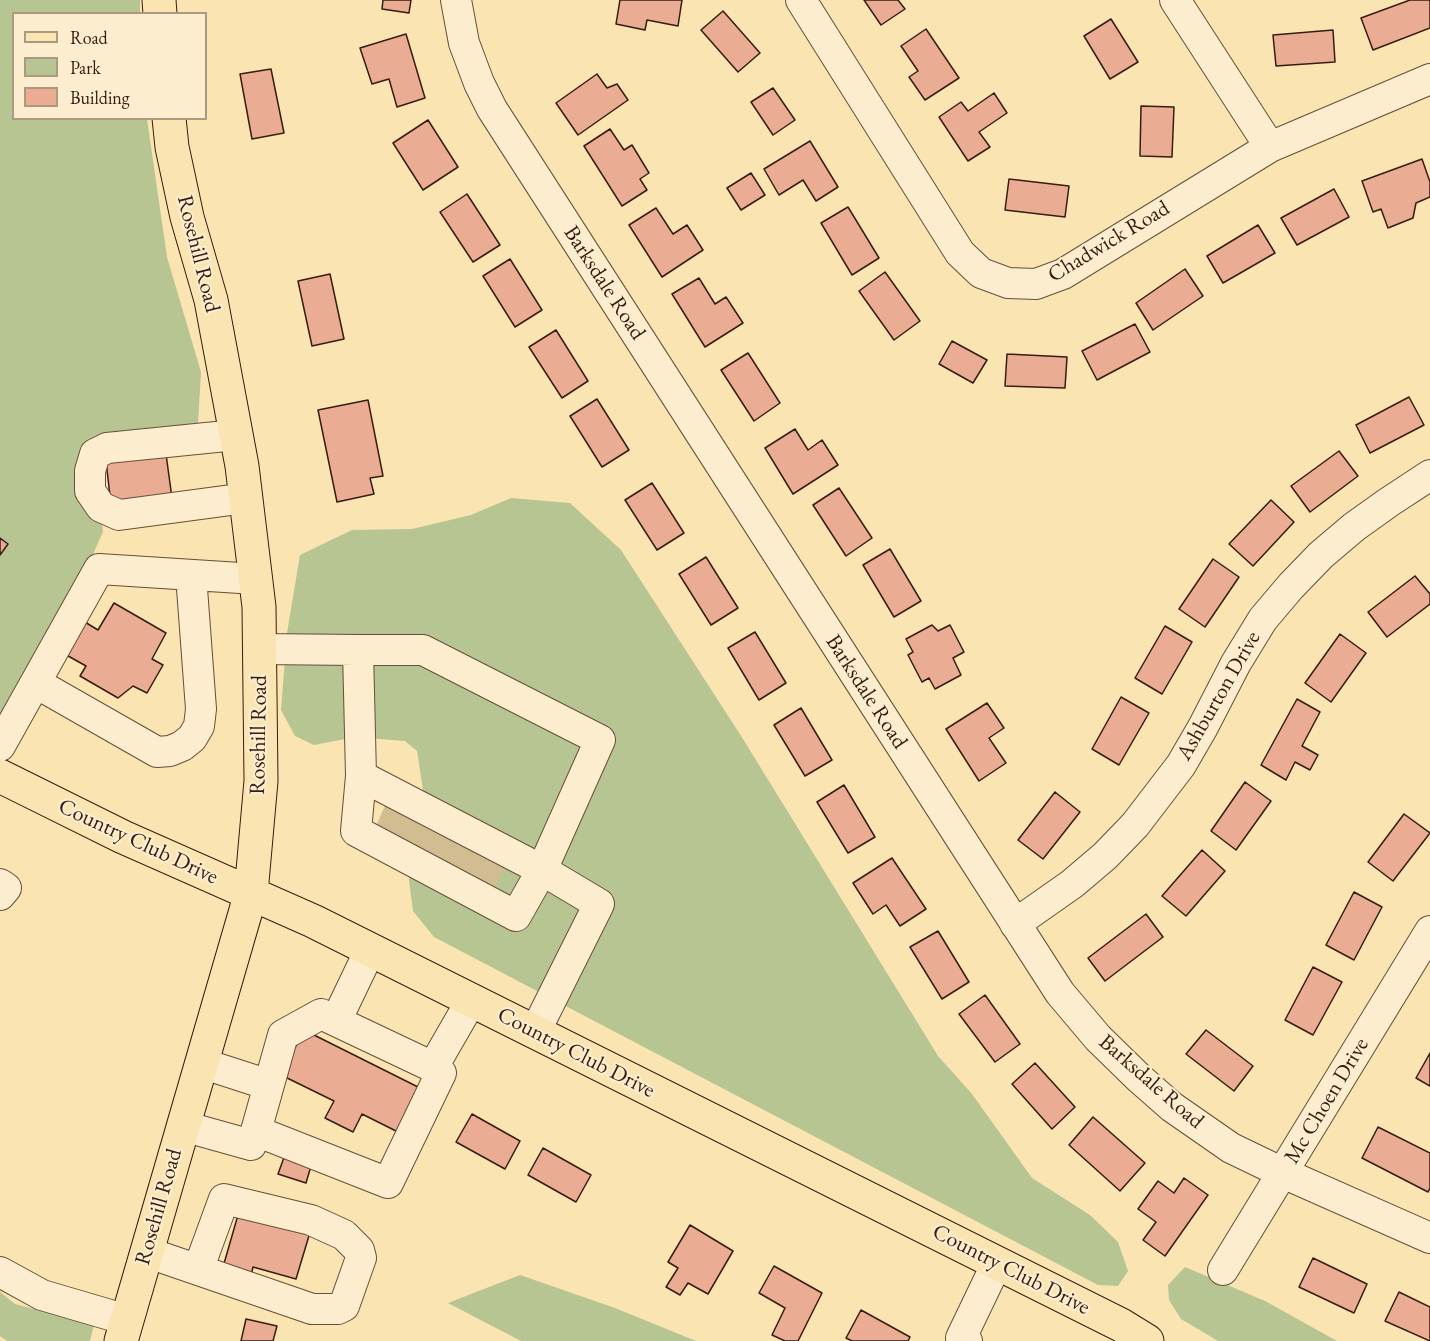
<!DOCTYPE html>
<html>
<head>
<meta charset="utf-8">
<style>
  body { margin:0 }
  #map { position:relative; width:1430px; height:1341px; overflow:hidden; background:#f9e4b2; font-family:"EB Garamond",serif }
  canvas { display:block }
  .legend { position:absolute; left:12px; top:12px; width:195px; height:108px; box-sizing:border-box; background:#fbedcd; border:2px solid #ac9982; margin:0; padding:8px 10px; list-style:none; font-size:18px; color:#361c12 }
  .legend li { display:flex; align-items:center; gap:12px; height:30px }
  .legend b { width:30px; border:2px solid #ac9982 }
</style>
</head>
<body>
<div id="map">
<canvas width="1430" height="1341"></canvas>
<ul class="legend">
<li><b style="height:8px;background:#f9e4b2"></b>Road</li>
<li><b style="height:16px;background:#b7c592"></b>Park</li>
<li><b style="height:16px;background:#eaac93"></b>Building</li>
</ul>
</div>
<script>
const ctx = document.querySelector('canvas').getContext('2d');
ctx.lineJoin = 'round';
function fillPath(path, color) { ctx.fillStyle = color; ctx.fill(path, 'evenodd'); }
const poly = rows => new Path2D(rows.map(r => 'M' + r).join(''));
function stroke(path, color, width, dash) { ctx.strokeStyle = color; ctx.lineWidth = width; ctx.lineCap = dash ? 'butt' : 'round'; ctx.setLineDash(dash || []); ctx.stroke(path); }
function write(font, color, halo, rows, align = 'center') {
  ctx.font = font + ' "EB Garamond",serif'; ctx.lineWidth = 4.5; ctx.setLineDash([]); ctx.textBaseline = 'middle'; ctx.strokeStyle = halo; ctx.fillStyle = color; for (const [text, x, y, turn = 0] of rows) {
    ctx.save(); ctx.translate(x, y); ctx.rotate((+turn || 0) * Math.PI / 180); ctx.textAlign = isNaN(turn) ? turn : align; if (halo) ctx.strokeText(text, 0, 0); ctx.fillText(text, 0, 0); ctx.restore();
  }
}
fillPath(poly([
  [0,0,140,0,140,13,14,14,14,118,147,119,167,257,201,372,198,423,144,431,96,444,103,532,70,605,0,726],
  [511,498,570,503,621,550,743,739,938,1056,972,1094,1032,1178,1090,1215,1118,1242,1128,1271,1118,1286,1098,1285,434,937,413,911,409,880,423,790,417,751,405,741,355,737,314,745,295,736,281,710,287,633,300,555,352,530,412,529,471,515],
  [1185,1267,1265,1301,1337,1341,1218,1341,1181,1319,1169,1300,1168,1285],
  [520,1275,615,1308,696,1341,521,1341,448,1303],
  [0,1292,15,1304,94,1325,90,1341,7,1341,0,1336]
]), '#b7c592');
const building = poly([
  [383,0,411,0,409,13,382,9,383,0],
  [620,0,682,0,678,26,647,20,645,30,616,24,620,0],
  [864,0,898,0,905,9,881,25,864,0],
  [1410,0,1430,0,1430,28,1373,50,1361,18,1410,0],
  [723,11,760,53,738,72,701,30,723,11],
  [1111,19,1138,62,1110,79,1084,36,1111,19],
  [926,29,959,78,925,100,909,77,918,71,901,46,926,29],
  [1333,30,1335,62,1276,66,1273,35,1333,30],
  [406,34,425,98,397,107,389,79,372,84,360,48,406,34],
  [271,69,284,133,252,139,240,74,271,69],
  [597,74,607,88,617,84,628,100,578,135,556,103,597,74],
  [773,88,795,120,773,135,751,102,773,88],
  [994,93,1007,113,979,132,990,147,968,161,939,117,961,102,968,111,994,93],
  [1141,106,1174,107,1172,157,1140,156,1141,106],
  [428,120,458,167,423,190,393,143,428,120],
  [610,129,624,150,632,145,649,173,640,179,647,190,622,206,584,146,610,129],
  [810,141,838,187,816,201,803,180,779,195,764,169,810,141],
  [1422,159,1430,182,1430,197,1416,203,1413,218,1388,228,1381,209,1373,212,1362,181,1422,159],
  [751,173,765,195,741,210,727,188,751,173],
  [1009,179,1069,186,1065,217,1005,210,1009,179],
  [1334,189,1349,217,1297,245,1281,218,1334,189],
  [467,194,500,245,473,262,440,212,467,194],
  [848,207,879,258,852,275,821,223,848,207],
  [656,208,673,234,687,225,703,250,662,277,629,225,656,208],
  [1258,225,1275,253,1223,283,1207,256,1258,225],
  [510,259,542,310,515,327,483,276,510,259],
  [1185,269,1203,296,1153,330,1136,303,1185,269],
  [885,272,920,321,894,340,859,291,885,272],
  [330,274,344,339,312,346,298,281,330,274],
  [699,278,715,304,726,297,743,323,705,347,672,294,699,278],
  [1135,324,1150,352,1097,380,1082,351,1135,324],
  [556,330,588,381,562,398,529,347,556,330],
  [952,341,987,360,973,383,939,364,952,341],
  [748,353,780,403,754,421,721,370,748,353],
  [1007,354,1067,357,1065,388,1005,386,1007,354],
  [1409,397,1424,425,1370,453,1356,425,1409,397],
  [597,399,629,450,602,467,570,416,597,399],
  [368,400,383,476,370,478,374,494,337,502,318,410,368,400],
  [795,429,808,450,822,440,838,465,793,494,765,448,795,429],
  [1339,451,1358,476,1310,512,1291,486,1339,451],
  [166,454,172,498,111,505,106,461,166,454],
  [652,483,684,533,657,550,625,500,652,483],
  [839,488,872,538,846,556,813,505,839,488],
  [1271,500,1294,522,1253,566,1229,544,1271,500],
  [0,538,8,544,0,555,0,538],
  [890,549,921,601,894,617,863,565,890,549],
  [706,557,738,608,711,625,679,574,706,557],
  [1213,559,1239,577,1205,627,1179,609,1213,559],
  [1415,576,1430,594,1430,604,1387,637,1368,612,1415,576],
  [114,603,166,633,152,659,163,665,147,693,133,686,118,698,80,676,86,666,61,652,80,619,98,630,114,603],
  [932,625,938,631,950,625,964,652,953,658,961,675,935,689,929,678,922,682,908,655,913,652,906,639,932,625],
  [1165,626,1192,642,1162,694,1135,678,1165,626],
  [755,632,786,683,759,700,728,648,755,632],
  [1340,634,1366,653,1331,702,1305,683,1340,634],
  [1121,697,1149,713,1119,765,1092,749,1121,697],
  [1297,699,1320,712,1302,746,1318,755,1310,770,1295,762,1286,780,1261,765,1297,699],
  [987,703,1004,728,989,738,1006,763,979,781,946,729,987,703],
  [801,708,832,760,805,776,774,725,801,708],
  [1245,782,1271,801,1236,850,1211,831,1245,782],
  [844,785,875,837,848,853,817,802,844,785],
  [1055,792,1080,812,1043,859,1018,840,1055,792],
  [1404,814,1430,833,1393,881,1368,862,1404,814],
  [1202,850,1225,871,1186,916,1162,896,1202,850],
  [892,858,926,909,900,926,886,905,873,914,853,883,892,858],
  [1354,892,1382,907,1354,960,1326,945,1354,892],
  [1146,914,1163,937,1105,981,1088,958,1146,914],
  [938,931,969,982,942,999,910,947,938,931],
  [1313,967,1342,982,1313,1035,1285,1020,1313,967],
  [985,995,1020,1044,995,1062,959,1014,985,995],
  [304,1030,428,1092,406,1136,362,1114,353,1132,325,1118,334,1101,281,1075,304,1030],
  [1206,1030,1253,1066,1234,1091,1186,1054,1206,1030],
  [1430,1053,1430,1086,1416,1078,1430,1053],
  [1035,1063,1075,1107,1052,1129,1012,1084,1035,1063],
  [472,1114,520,1141,505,1169,456,1142,472,1114],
  [1093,1117,1145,1163,1120,1191,1069,1145,1093,1117],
  [1378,1127,1430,1153,1430,1188,1428,1192,1362,1158,1378,1127],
  [543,1148,591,1175,576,1202,528,1175,543,1148],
  [286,1152,311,1166,306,1183,278,1174,286,1152],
  [1184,1178,1208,1195,1165,1256,1143,1240,1156,1222,1138,1209,1158,1181,1174,1193,1184,1178],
  [240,1208,311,1229,296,1279,253,1267,251,1276,223,1267,240,1208],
  [690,1225,733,1251,708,1294,688,1283,680,1295,666,1287,678,1268,668,1262,690,1225],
  [1313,1258,1367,1284,1354,1313,1299,1287,1313,1258],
  [774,1266,822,1293,798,1341,785,1341,772,1335,785,1308,759,1293,774,1266],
  [1399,1292,1430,1307,1430,1341,1385,1321,1399,1292],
  [861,1310,910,1337,908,1341,852,1341,846,1338,861,1310],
  [246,1319,277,1326,273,1341,241,1341,246,1319]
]);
fillPath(building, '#eaac93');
stroke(building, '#361c12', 1.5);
stroke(poly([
  [388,836,400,809],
  [412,849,425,822],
  [436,860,448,833],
  [457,870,470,843],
  [481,882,493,856]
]), '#d2bc92', 30, [30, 15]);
const minor = poly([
  [456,0,464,43,479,83,492,109,1060,993,1098,1038,1139,1078,1172,1107,1231,1148,1283,1173,1430,1238],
  [801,0,960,253,981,273,1008,283,1036,284,1063,274,1270,147,1430,79],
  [1175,0,1270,147],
  [236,435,107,448,95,454,90,471,90,491,101,507,119,515,246,498],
  [260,649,358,650,361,776,542,870,599,904,535,1032],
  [358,650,423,650,600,740,542,870,516,916,356,831,361,776],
  [36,683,157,752,170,751,182,746,192,738,199,726,201,709,191,575],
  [0,746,99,569,256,579],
  [0,884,6,888,0,895],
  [1015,924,1072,884,1105,856,1135,825,1181,765,1203,727,1236,663,1263,619,1291,586,1321,555,1354,527,1389,502,1430,475],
  [321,1014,433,1067,441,1073,388,1183,256,1131,283,1035,321,1014],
  [336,1021,370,950],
  [201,1063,269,1085],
  [433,1067,471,1001],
  [183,1126,251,1145,256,1131],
  [146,1252,312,1309,338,1309,344,1306,361,1258,359,1250,344,1235,311,1220,224,1199,198,1270],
  [1223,1270,1430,931],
  [0,1272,42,1295,127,1320],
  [967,1341,961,1338,997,1263]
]);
const major = poly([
  [159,0,160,14],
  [0,776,123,837,313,921,1121,1325,1147,1341],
  [121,1341,251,893,261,781,259,607,242,466,211,300,187,217,172,147,169,118]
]);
stroke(minor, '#674e3a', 32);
stroke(major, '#361c12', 35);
stroke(minor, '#fbedcd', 30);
stroke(major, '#f9e4b2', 33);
write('22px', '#361c12', '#fbedcd', [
  ["Chadwick Road",1109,242,-31],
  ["Rosehill Road",198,254,76],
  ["Barksdale Road",604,283,57],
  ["Barksdale Road",866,692,57],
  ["Ashburton Drive",1219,696,-60],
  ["Rosehill Road",259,735,-89],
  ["Country Club Drive",138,842,25],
  ["Country Club Drive",576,1053,27],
  ["Barksdale Road",1151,1082,41],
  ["Mc Choen Drive",1327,1101,-59],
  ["Rosehill Road",159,1207,-74],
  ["Country Club Drive",1011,1270,27]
]);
</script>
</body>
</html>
